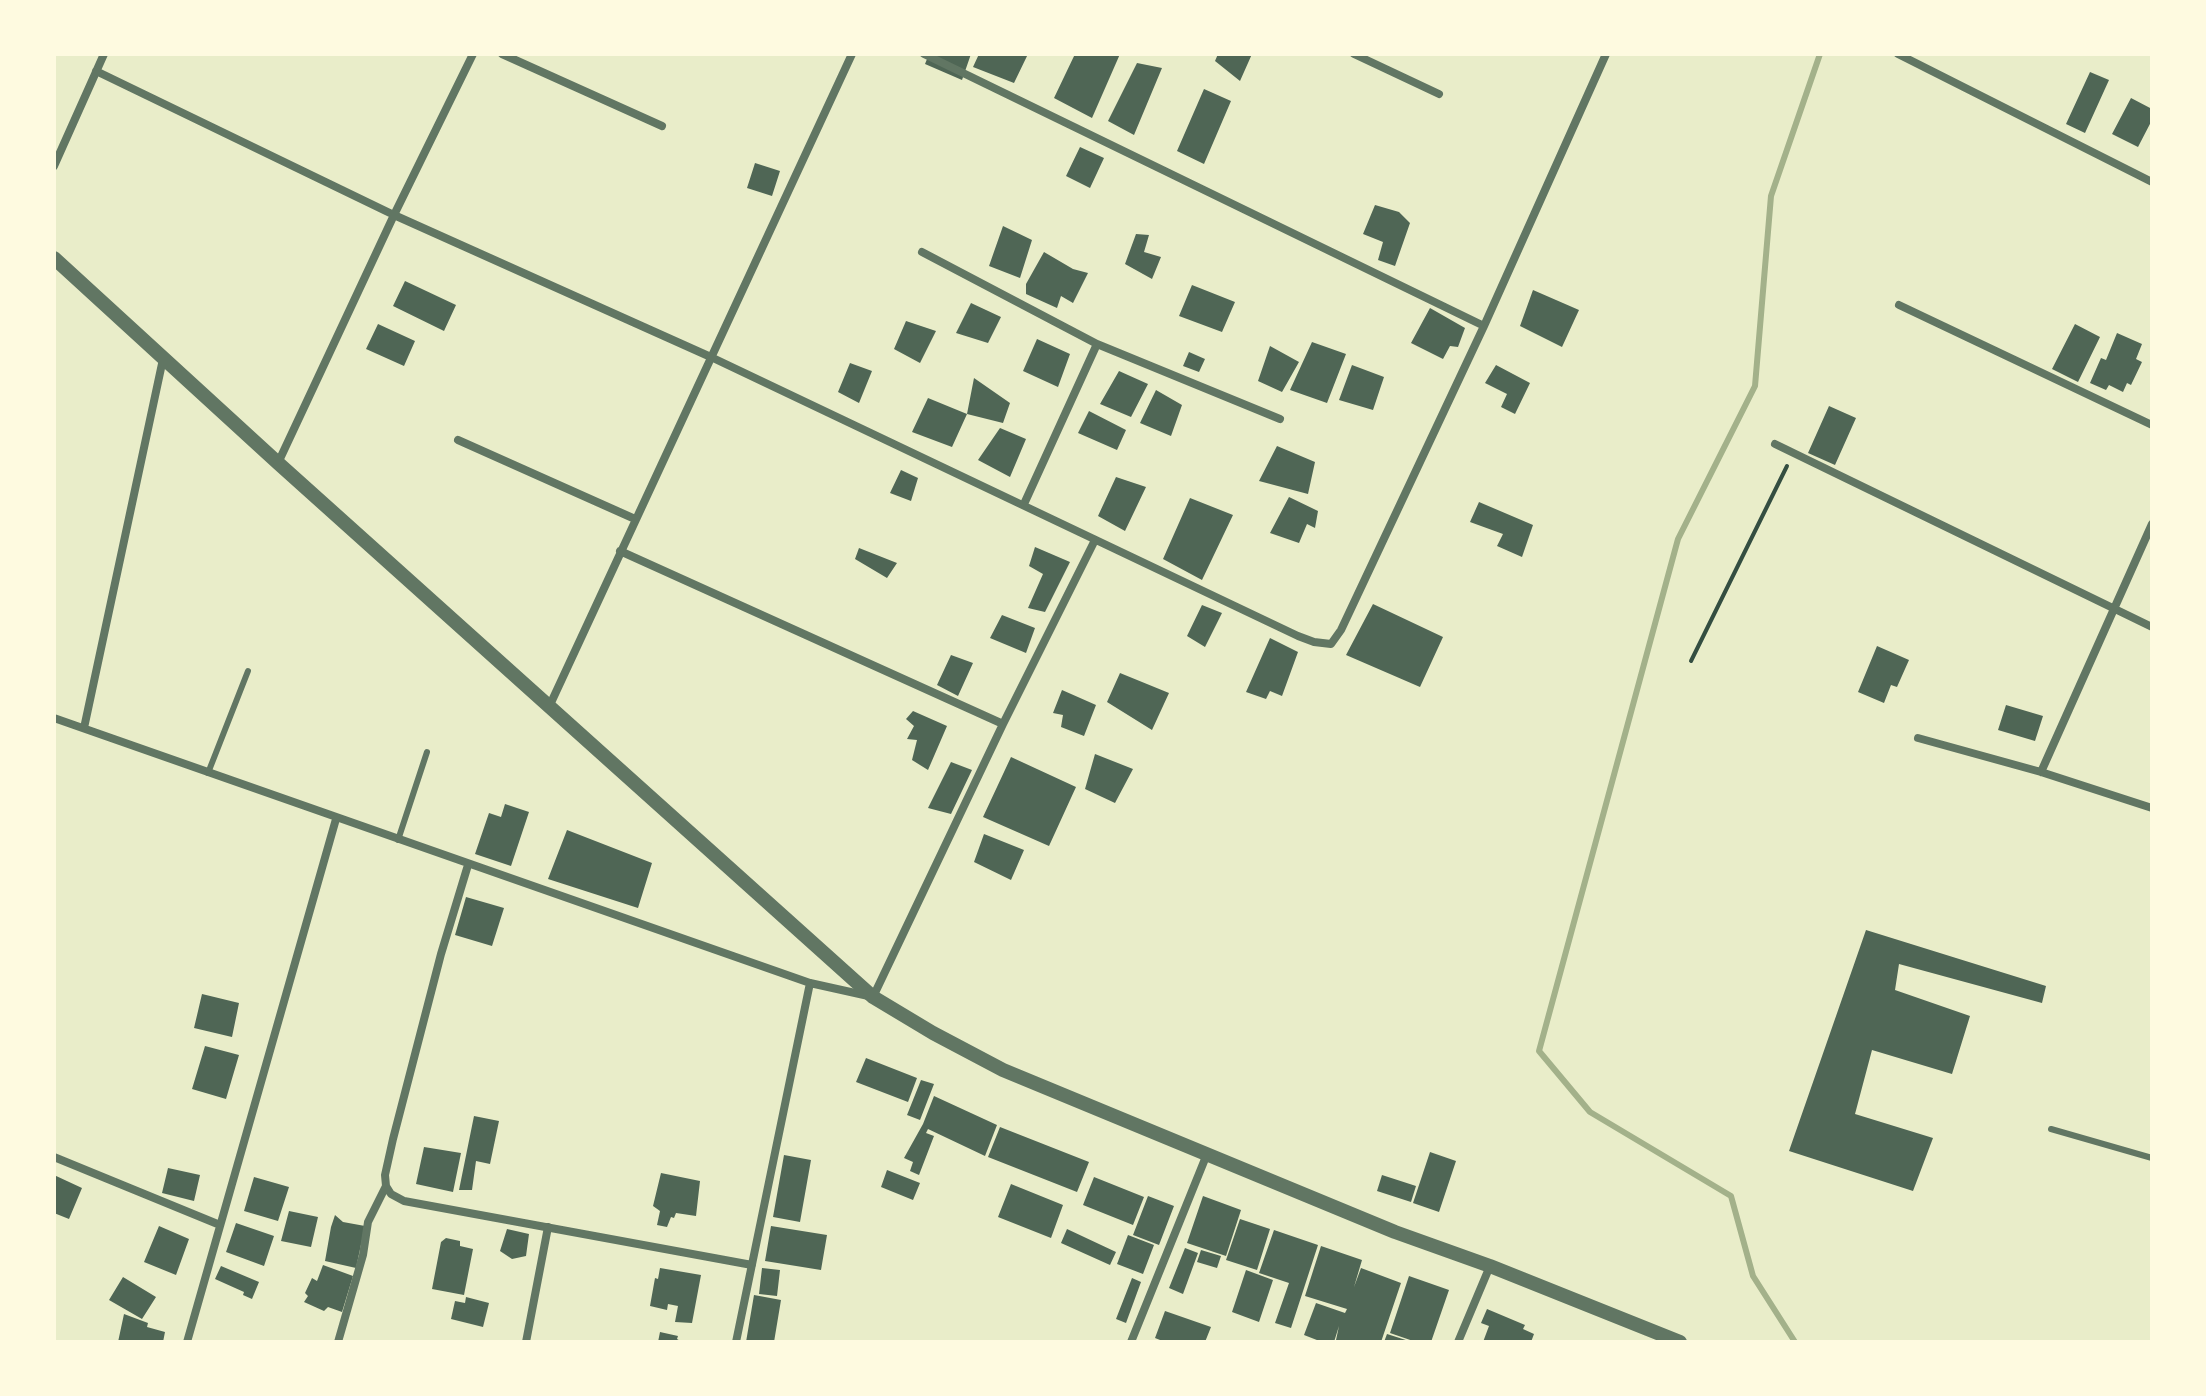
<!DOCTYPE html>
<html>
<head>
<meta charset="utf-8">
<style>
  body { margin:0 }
  #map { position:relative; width:2206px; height:1396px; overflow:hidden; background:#e9edc9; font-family:"Source Serif 4",serif }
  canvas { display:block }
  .frame { position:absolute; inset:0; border:56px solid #fefae0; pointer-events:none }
</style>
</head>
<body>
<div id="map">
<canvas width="2206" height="1396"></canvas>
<div class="frame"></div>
</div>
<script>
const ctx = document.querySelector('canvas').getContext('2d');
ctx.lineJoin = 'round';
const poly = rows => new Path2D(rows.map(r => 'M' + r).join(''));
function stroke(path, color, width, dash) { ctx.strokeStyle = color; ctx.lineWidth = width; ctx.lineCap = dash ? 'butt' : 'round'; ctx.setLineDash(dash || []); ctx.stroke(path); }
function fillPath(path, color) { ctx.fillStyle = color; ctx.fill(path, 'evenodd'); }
stroke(poly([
  [1795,1342,1753,1276,1731,1196,1590,1112,1539,1051,1678,539,1755,386,1771,196,1820,54]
]), '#a3b18a', 6);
fillPath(poly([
  [929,54,971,54,962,80,925,64],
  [979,54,1028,54,1014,83,973,67],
  [1075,54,1120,54,1092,118,1054,98],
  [1218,54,1252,54,1240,81,1215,61],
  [1137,63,1162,68,1134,135,1108,121],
  [2090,72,2109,80,2085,133,2066,124],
  [1204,89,1231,101,1204,164,1177,151],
  [2131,98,2152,109,2152,120,2138,147,2112,134],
  [1080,147,1104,158,1090,188,1066,176],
  [755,163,780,171,772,196,747,188],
  [1375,205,1399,212,1410,223,1395,266,1378,260,1383,242,1363,234],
  [1003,226,1032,240,1020,278,989,266],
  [1136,234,1149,235,1144,252,1161,257,1152,279,1125,264],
  [1044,252,1073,269,1088,273,1073,303,1061,296,1057,308,1026,294,1026,284],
  [405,281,456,305,444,331,393,306],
  [1192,285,1235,302,1222,332,1179,316],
  [1533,290,1579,310,1562,347,1520,326],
  [971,303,1001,317,988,343,956,333],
  [1430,308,1465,328,1458,347,1450,346,1443,359,1411,343],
  [906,321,936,331,920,363,894,349],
  [378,324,415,341,404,366,366,349],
  [2075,324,2100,337,2078,382,2052,369],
  [2117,333,2142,344,2136,359,2142,362,2131,385,2127,383,2123,392,2109,385,2106,390,2090,383,2101,358,2106,360],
  [1037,339,1070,354,1058,387,1023,371],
  [1312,342,1346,354,1327,403,1290,390],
  [1270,346,1299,362,1282,392,1258,381],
  [1189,352,1205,359,1199,372,1183,366],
  [850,363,872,371,859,403,838,392],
  [1352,365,1384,377,1373,410,1339,400],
  [1496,365,1530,383,1515,414,1501,407,1507,394,1485,383],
  [1119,371,1148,384,1131,417,1100,404],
  [974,378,1010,403,1003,423,967,414],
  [1156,390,1182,405,1171,436,1140,423],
  [928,398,967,414,952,447,912,432],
  [1829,406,1856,418,1835,465,1808,453],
  [1089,411,1126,430,1117,450,1078,433],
  [1000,428,1026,439,1010,477,978,460],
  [1277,446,1315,462,1308,494,1259,481],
  [901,470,918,478,911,501,890,493],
  [1116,477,1146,487,1125,531,1098,516],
  [1289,497,1318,511,1315,528,1307,524,1299,543,1270,533],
  [1190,498,1233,515,1202,580,1163,559],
  [1479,502,1533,525,1522,557,1497,546,1503,534,1470,522],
  [1035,547,1070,562,1045,612,1028,608,1043,574,1029,566],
  [859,548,897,563,887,578,855,559],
  [1373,604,1443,637,1420,687,1346,655],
  [1202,605,1222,613,1205,647,1187,636],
  [1002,615,1035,628,1026,653,990,638],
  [1270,638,1298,652,1282,696,1270,691,1266,699,1246,692],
  [1877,646,1909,660,1897,687,1891,685,1884,703,1858,692],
  [951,655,973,663,958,696,937,685],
  [1120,673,1169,693,1152,730,1107,702],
  [1062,690,1096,705,1084,736,1061,727,1063,715,1053,713],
  [2006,705,2043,716,2035,741,1998,730],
  [913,711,947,726,928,770,912,760,917,740,907,739,914,726,906,719],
  [1095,754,1133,769,1115,803,1085,789],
  [1011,757,1076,787,1049,846,983,817],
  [951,762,972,770,951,814,928,808],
  [505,804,529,812,511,866,475,854,489,813,501,817],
  [567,830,652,863,638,908,548,879],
  [984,834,1024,850,1011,880,974,862],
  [466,897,504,908,492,946,455,935],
  [1866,930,2046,986,2042,1003,1899,964,1895,990,1970,1016,1952,1074,1872,1050,1855,1114,1933,1138,1913,1191,1789,1151],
  [202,994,239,1003,232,1037,194,1028],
  [205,1046,239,1055,226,1099,192,1089],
  [866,1058,917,1078,908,1102,856,1082],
  [921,1080,934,1084,920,1120,907,1115],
  [934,1096,997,1125,985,1156,928,1129,926,1133,934,1136,919,1175,910,1171,913,1162,904,1158,923,1124],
  [474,1116,499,1121,490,1164,476,1161,472,1190,459,1190],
  [1000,1127,1089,1162,1077,1192,988,1157],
  [424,1147,461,1153,453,1192,416,1184],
  [1430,1152,1456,1161,1439,1212,1413,1203],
  [784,1155,811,1160,800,1222,773,1217],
  [168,1168,200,1175,194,1201,162,1193],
  [887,1170,920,1183,913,1200,881,1187],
  [661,1173,700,1181,696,1216,676,1213,674,1218,671,1217,667,1227,657,1225,660,1211,653,1206],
  [54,1175,82,1188,69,1219,54,1213],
  [1382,1175,1416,1186,1411,1202,1377,1191],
  [254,1177,289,1187,278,1221,244,1211],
  [1094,1177,1144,1197,1133,1225,1083,1205],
  [1011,1184,1063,1205,1051,1238,998,1217],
  [1148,1196,1174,1206,1159,1245,1133,1235],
  [1203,1196,1241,1210,1226,1256,1187,1243],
  [289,1211,318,1217,311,1247,281,1241],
  [335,1215,343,1222,365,1226,356,1268,325,1261,331,1227],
  [1240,1219,1270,1229,1257,1270,1226,1260],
  [236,1223,274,1236,264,1266,226,1252],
  [159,1226,189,1239,176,1275,144,1262],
  [771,1226,827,1235,821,1270,765,1261],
  [507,1229,529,1234,526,1256,512,1259,500,1251],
  [1067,1229,1116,1252,1110,1265,1061,1243],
  [1274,1230,1318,1245,1291,1328,1275,1323,1289,1283,1259,1273],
  [1128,1235,1154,1245,1143,1274,1117,1264],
  [446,1238,460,1241,460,1246,473,1249,464,1295,432,1289,441,1242],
  [1321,1246,1362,1260,1354,1287,1361,1268,1401,1283,1381,1342,1336,1340,1339,1326,1334,1342,1322,1342,1304,1335,1316,1303,1345,1313,1347,1309,1305,1296],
  [1185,1248,1198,1253,1183,1294,1169,1288],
  [1201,1250,1221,1256,1217,1268,1197,1262],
  [323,1265,353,1276,342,1312,328,1307,324,1311,304,1302,308,1296,305,1293,312,1278,317,1281],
  [221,1266,259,1282,252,1299,243,1295,244,1292,215,1279],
  [660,1268,701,1275,692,1323,675,1322,678,1306,668,1304,667,1310,650,1306,655,1278,658,1279],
  [762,1268,780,1270,777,1296,759,1294],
  [1246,1270,1273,1280,1259,1322,1232,1312],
  [1409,1276,1449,1290,1431,1342,1416,1342,1390,1333],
  [123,1277,156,1297,142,1319,109,1300],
  [1132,1278,1141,1282,1126,1323,1116,1319],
  [754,1295,781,1300,774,1342,746,1342],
  [466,1297,489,1303,483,1327,451,1319,455,1301,465,1303],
  [1487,1309,1525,1325,1523,1329,1534,1334,1531,1342,1483,1342,1489,1326,1481,1323],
  [1165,1311,1211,1327,1205,1342,1165,1342,1155,1338],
  [124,1314,148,1323,147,1327,165,1332,163,1342,118,1342],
  [660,1332,678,1336,677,1339,682,1342,658,1342],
  [1387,1334,1409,1341,1409,1342,1384,1342]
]), '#4f6655');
stroke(poly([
  [1691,661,1787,466]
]), '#344e41', 4);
stroke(poly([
  [208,773,248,671],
  [398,840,427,752],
  [2051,1129,2152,1158]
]), '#617663', 6);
stroke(poly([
  [502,54,662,126],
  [924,54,1484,326],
  [1354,54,1439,94],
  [1898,54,2152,182],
  [96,71,394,215,713,358,1298,636,1314,642,1331,644,1341,630,1484,326,1606,54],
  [54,166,104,54],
  [922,252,1097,344,1280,419],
  [1899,305,2152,425],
  [458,440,635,519],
  [1775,444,2152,627],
  [278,463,394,215,473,54],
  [1024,504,1097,344],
  [620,551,1003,724],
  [549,707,852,54],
  [54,718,810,983,873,997,1003,724,1095,540],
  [84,728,163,359],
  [1918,738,2041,772,2152,808],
  [2041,772,2152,524],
  [468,865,441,954,393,1139,385,1175,386,1186,391,1194,404,1201,752,1265],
  [54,1157,220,1225],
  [187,1342,336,819],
  [338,1342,363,1255,368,1222,386,1186],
  [526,1342,548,1227],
  [736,1342,810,983],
  [1131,1342,1207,1154],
  [1458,1342,1490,1266]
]), '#617663', 8);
stroke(poly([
  [54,258,278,463,873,997,933,1033,1003,1070,1395,1232,1490,1266,1680,1342]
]), '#617663', 14);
</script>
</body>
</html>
